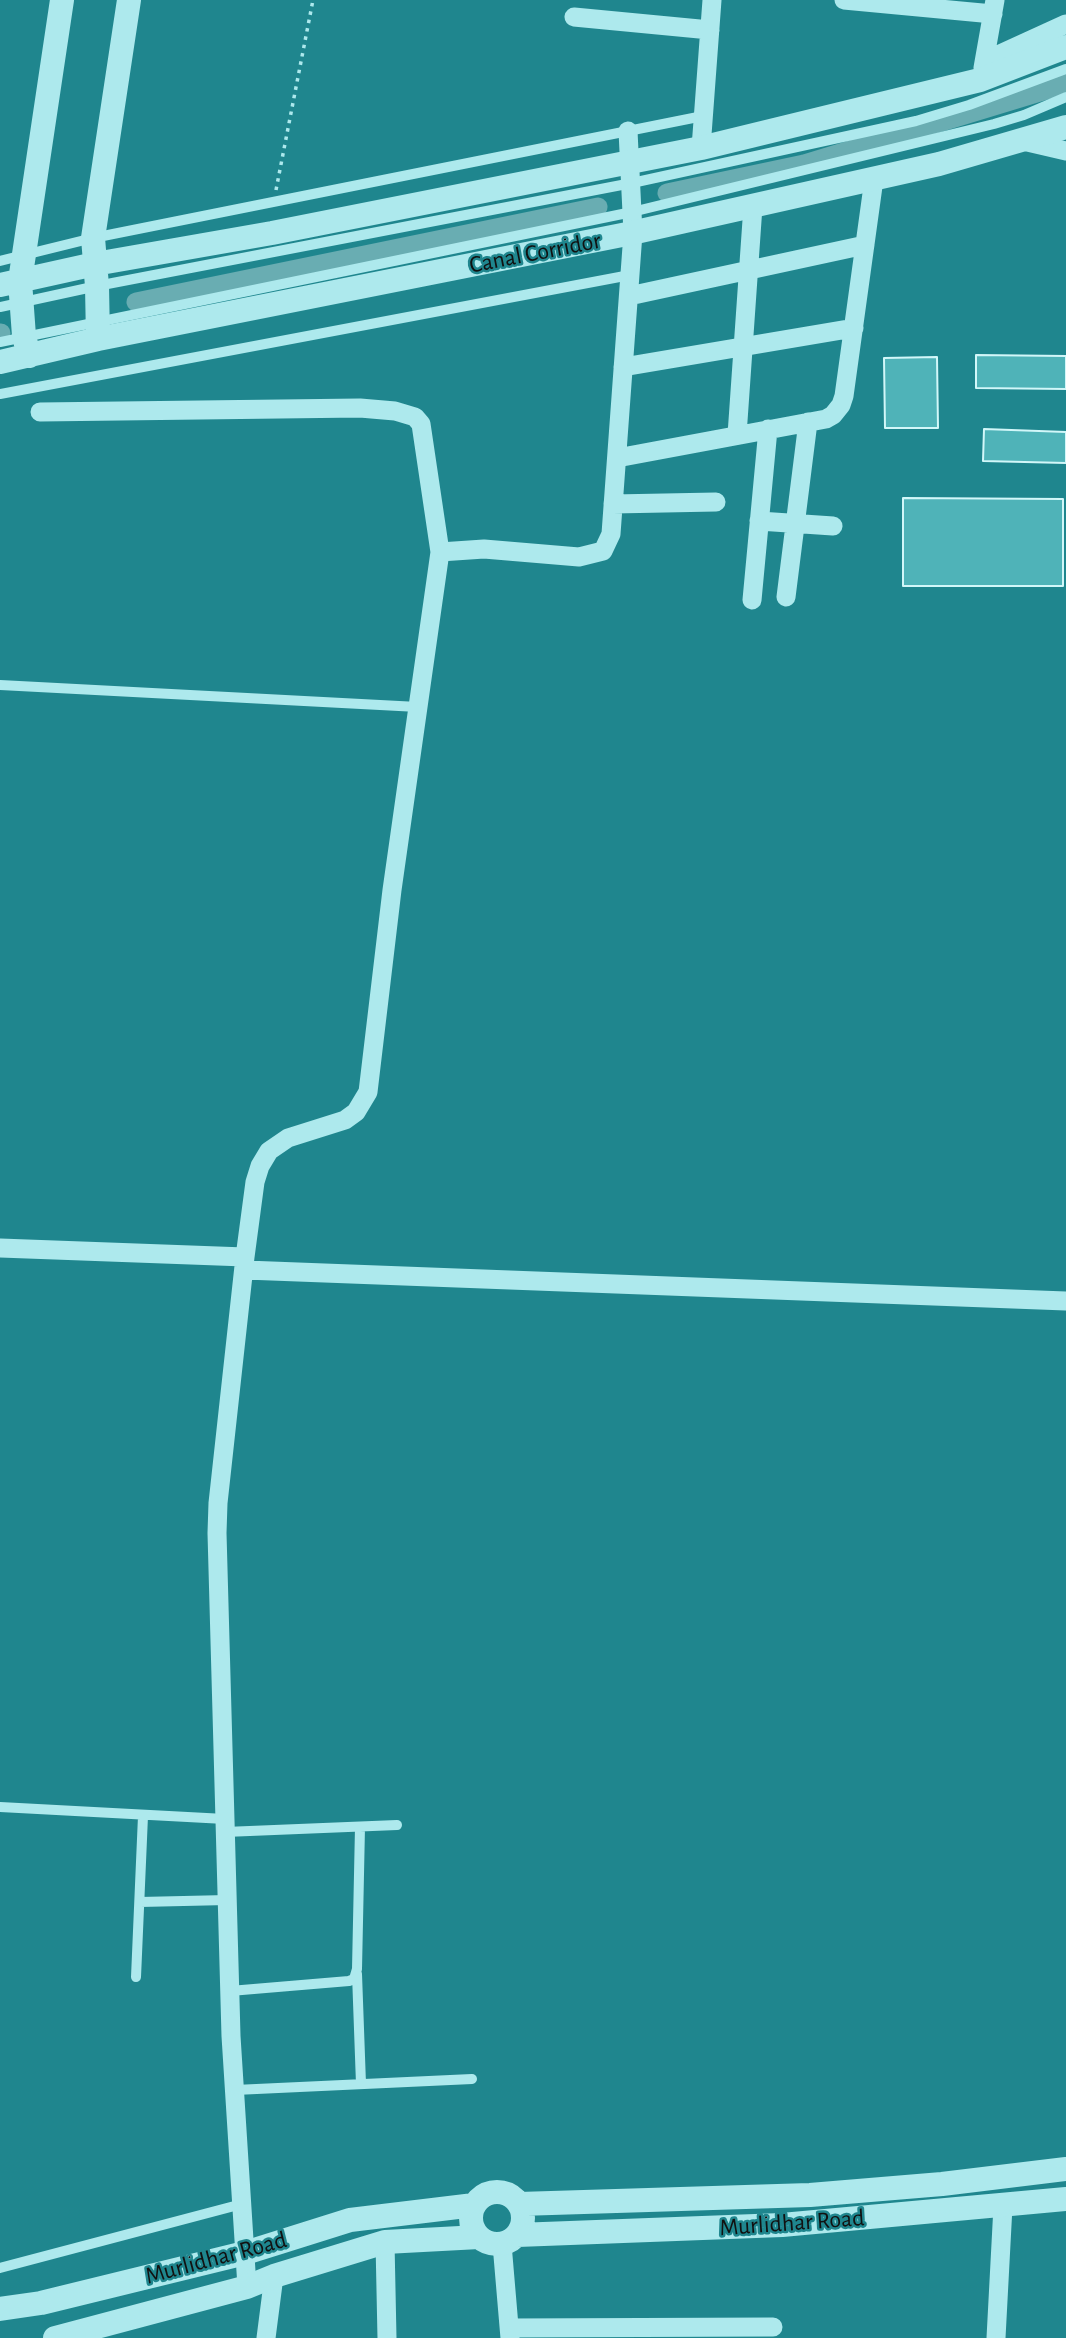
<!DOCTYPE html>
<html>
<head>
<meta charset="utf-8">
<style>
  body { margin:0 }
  canvas { display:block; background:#1f868e }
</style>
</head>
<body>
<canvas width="1066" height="2338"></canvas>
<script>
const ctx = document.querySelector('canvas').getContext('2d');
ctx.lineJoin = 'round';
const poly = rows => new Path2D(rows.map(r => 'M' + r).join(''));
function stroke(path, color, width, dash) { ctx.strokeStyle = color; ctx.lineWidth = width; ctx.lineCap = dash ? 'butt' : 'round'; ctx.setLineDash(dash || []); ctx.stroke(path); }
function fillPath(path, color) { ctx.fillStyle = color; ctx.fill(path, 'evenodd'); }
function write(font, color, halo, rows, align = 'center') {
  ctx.font = font + ' "Alegreya Sans",sans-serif'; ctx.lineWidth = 5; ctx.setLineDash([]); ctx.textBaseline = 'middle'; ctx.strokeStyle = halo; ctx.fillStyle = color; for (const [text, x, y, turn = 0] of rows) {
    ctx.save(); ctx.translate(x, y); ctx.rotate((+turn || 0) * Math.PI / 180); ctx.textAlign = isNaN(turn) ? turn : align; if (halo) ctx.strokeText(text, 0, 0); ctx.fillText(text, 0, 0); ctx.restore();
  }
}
stroke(poly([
  [667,193,804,164,1050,89,1066,82],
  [136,302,598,207],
  [0,334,1,333]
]), '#69adb2', 19);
const building = poly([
  [976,355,1066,356,1066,389,976,388,976,355],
  [937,357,938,428,885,428,884,358,937,357],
  [984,429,1066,432,1066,463,983,461,984,429],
  [903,498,1063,499,1063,586,903,586,903,498]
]);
fillPath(building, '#4fb3b8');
stroke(building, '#d2f7f9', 2);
stroke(poly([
  [276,190,313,0]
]), '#ade9ed', 3.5, [3.5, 5]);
stroke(poly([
  [0,261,93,238,703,116],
  [0,307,97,286,632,183,916,121,969,105,1066,69],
  [0,342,632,212,994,124,1024,115,1066,97],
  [0,394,630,275],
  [0,685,418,707],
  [0,1807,225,1819],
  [225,1832,397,1825],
  [140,1902,227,1900],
  [357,1974,361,2084],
  [136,1977,143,1816],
  [230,1991,349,1981,354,1979,357,1969,360,1827],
  [235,2090,472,2079],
  [0,2268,242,2204]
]), '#ade9ed', 10);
stroke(poly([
  [844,0,993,14],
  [574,17,710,30],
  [985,61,1066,24],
  [983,68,995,0],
  [1023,141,1066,151],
  [701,148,712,0],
  [629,296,865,245],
  [623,367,854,328],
  [40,412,360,408,395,411,415,417,421,424,440,552,484,549,579,557,603,551,611,534,633,233,628,131],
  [737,435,753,206],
  [617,458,826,419,833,415,841,405,844,396,874,179],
  [613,504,716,502],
  [759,521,833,526],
  [786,597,808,422],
  [752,600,768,429],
  [0,1248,245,1257],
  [245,1270,1066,1301],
  [385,2242,387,2338],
  [502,2244,510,2338],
  [247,2287,231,2036,217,1533,218,1503,245,1257,255,1182,260,1166,269,1151,288,1138,345,1120,356,1112,368,1092,392,890,440,552],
  [510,2328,773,2327],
  [266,2338,274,2276],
  [996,2338,1003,2206]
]), '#ade9ed', 19);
stroke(poly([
  [0,285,95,264,272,233,701,148,980,80,1066,47],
  [98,339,97,286,93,238,129,0],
  [29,356,24,336,20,281,62,0],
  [0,362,98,339,627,234,939,164,1066,127],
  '471 2218a26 26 0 1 1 52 0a26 26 0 1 1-52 0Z',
  [519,2204,810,2195,942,2184,1066,2169],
  [517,2235,782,2225,1066,2199],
  [0,2309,41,2303,245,2253,350,2220,474,2205],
  [55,2338,247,2287,274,2276,385,2242,479,2237]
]), '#ade9ed', 24);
write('24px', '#111', '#1f868e', [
  ["Canal Corridor",535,253,-11],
  ["Murlidhar Road",792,2223,-4],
  ["Murlidhar Road",216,2258,-15]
]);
</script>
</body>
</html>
